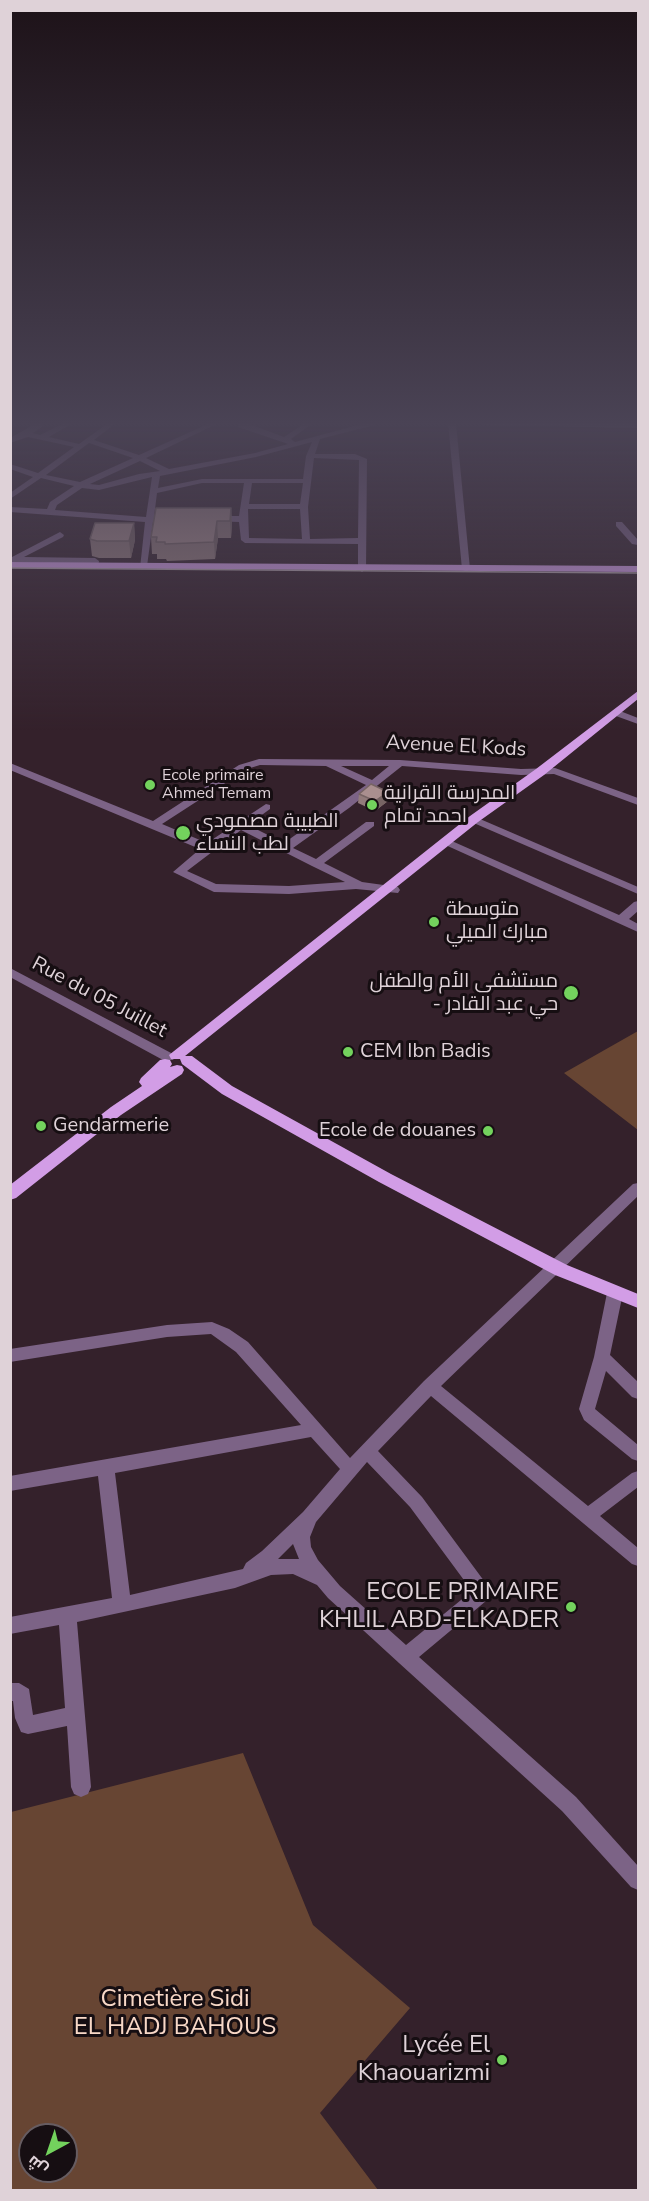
<!DOCTYPE html>
<html>
<head>
<meta charset="utf-8">
<style>
  body { margin:0 }
  #map { position:relative; width:649px; height:2201px; overflow:hidden; background:#34212b; font-family:"Nunito Sans",Cairo,sans-serif }
  canvas { display:block }
  .frame { position:absolute; inset:0; border:12px solid #dfd2d8; pointer-events:none }
  .north { position:absolute; left:18px; top:2123px; width:60px; height:60px; box-sizing:border-box; background:#160e12; border:2px solid #665c61; border-radius:50%; rotate:220deg; font-size:16px; font-weight:700; line-height:24px; text-align:center; color:#dfd2d8 }
  .north::after { content:''; display:block; margin:auto; width:21px; height:27px; background:#73d25d; clip-path:polygon(50% 0,100% 100%,50% 72%,0 100%) }
</style>
</head>
<body>
<div id="map">
<canvas width="649" height="2201"></canvas>
<div class="frame"></div>
<div class="north">ش</div>
</div>
<script>
const ctx = document.querySelector('canvas').getContext('2d');
ctx.lineJoin = 'round';
function fillPath(path, color) { ctx.fillStyle = color; ctx.fill(path, 'evenodd'); }
const poly = rows => new Path2D(rows.map(r => 'M' + r).join(''));
function stroke(path, color, width, dash) { ctx.strokeStyle = color; ctx.lineWidth = width; ctx.lineCap = dash ? 'butt' : 'round'; ctx.setLineDash(dash || []); ctx.stroke(path); }
function write(font, color, halo, rows, align = 'center') {
  ctx.font = font + ' "Nunito Sans",Cairo,sans-serif'; ctx.lineWidth = 6; ctx.setLineDash([]); ctx.textBaseline = 'middle'; ctx.strokeStyle = halo; ctx.fillStyle = color; for (const [text, x, y, turn = 0] of rows) {
    ctx.save(); ctx.translate(x, y); ctx.rotate((+turn || 0) * Math.PI / 180); ctx.textAlign = isNaN(turn) ? turn : align; if (halo) ctx.strokeText(text, 0, 0); ctx.fillText(text, 0, 0); ctx.restore();
  }
}
fillPath(poly([
  [638,1031,638,1130,564,1073],
  [243,1753,313,1925,410,2008,320,2113,378,2190,11,2190,11,1812],
  [30,2135,66,2135,66,2171,30,2171]
]), '#674533');
fillPath(poly([
  [30,423,42,423,42,427,33,433,40,435,64,423,73,423,49,437,79,444,108,423,116,423,94,440,139,455,210,423,219,423,146,458,169,469,255,453,288,444,238,427,239,423,247,423,284,437,305,423,313,423,291,439,295,442,365,423,376,423,375,425,320,439,315,454,355,454,367,459,366,569,362,572,358,569,358,544,245,543,241,540,239,522,210,521,209,519,213,516,239,516,244,483,202,483,157,493,154,517,173,517,177,520,173,523,153,522,147,566,140,568,145,522,10,512,10,507,47,509,50,502,74,486,41,478,10,499,10,493,33,477,10,469,10,464,38,473,74,447,28,437,10,443,10,438,33,425,30,423],
  [312,442,306,456,303,479,202,479,158,488,160,476,256,457,312,442],
  [89,443,133,458,80,482,46,475,89,443],
  [314,458,359,460,358,538,310,539,308,507,314,458],
  [140,461,160,471,139,474,99,485,90,484,140,461],
  [152,477,146,517,55,510,57,505,82,488,99,490,152,477],
  [252,483,303,483,300,504,249,504,252,483],
  [248,509,300,509,302,539,249,538,248,509],
  [448,423,456,423,470,569,466,572,462,569,448,423],
  [481,423,638,424,638,428,485,425,481,423],
  [616,522,622,522,638,540,638,545,632,544,616,526,616,522],
  [60,532,64,535,63,537,24,557,95,558,99,561,98,568,92,568,91,564,10,562,12,557,60,532],
  [620,711,638,718,638,724,616,716,615,714,620,711],
  [259,759,400,760,521,769,555,768,638,798,638,805,554,774,521,775,402,766,349,808,293,848,316,859,366,822,374,822,374,826,324,863,362,882,398,887,400,890,398,893,356,889,289,894,214,892,173,872,200,849,10,770,10,763,153,821,239,765,259,759],
  [260,765,326,766,366,785,284,843,248,825,270,809,270,805,266,804,207,843,162,824,247,769,260,765],
  [341,766,389,766,372,780,341,766],
  [241,830,312,866,345,882,289,886,216,884,187,871,241,830],
  [480,819,638,887,638,894,476,824,474,822,480,819],
  [445,838,619,915,634,902,638,901,638,911,629,919,638,924,638,932,441,843,441,839,445,838],
  [10,968,173,1054,175,1057,173,1060,163,1060,10,977,10,968],
  [638,1183,638,1196,441,1386,588,1506,632,1473,638,1471,638,1487,600,1516,638,1548,638,1566,632,1564,431,1396,378,1451,422,1497,490,1589,486,1601,419,1657,576,1797,638,1866,638,1890,631,1887,562,1811,399,1663,328,1598,317,1585,293,1574,271,1575,235,1588,77,1622,91,1787,88,1794,81,1797,74,1794,71,1787,67,1726,28,1734,21,1732,15,1718,13,1701,10,1701,10,1683,19,1683,29,1689,33,1715,65,1708,59,1625,10,1634,10,1617,112,1598,98,1476,10,1491,10,1476,301,1425,236,1352,211,1334,167,1337,10,1362,10,1349,167,1325,212,1322,229,1329,248,1342,350,1458,424,1381,633,1184,638,1183],
  [311,1437,340,1469,303,1512,262,1551,246,1563,243,1569,130,1595,115,1473,311,1437],
  [367,1462,410,1507,472,1591,406,1645,340,1586,318,1560,311,1547,310,1537,316,1522,367,1462],
  [293,1544,299,1559,278,1559,293,1544],
  [615,1287,620,1289,623,1293,610,1355,638,1382,638,1399,632,1397,606,1371,595,1409,638,1445,638,1461,632,1459,584,1420,579,1409,594,1357,607,1293,610,1289,615,1287]
]), '#7c6386');
fillPath(poly([
  [10,562,638,566,638,572,10,568,10,562],
  [638,691,638,699,544,775,478,822,185,1056,192,1056,232,1086,391,1174,567,1265,638,1294,638,1308,555,1275,379,1182,222,1094,182,1064,180,1059,171,1059,169,1055,470,816,536,769,638,691],
  [165,1059,170,1060,172,1064,170,1067,177,1065,182,1066,184,1070,182,1074,121,1115,16,1198,10,1200,10,1185,111,1107,142,1086,139,1082,141,1078,160,1060,165,1059]
]), '#d29de6');
stroke(poly([
  [10,568,638,573]
]), '#afa0a7', 1.5);
fillPath(poly([
  [231,508,232,524,231,538,218,538,215,559,167,561,166,559,157,559,157,554,152,554,151,537],
  [134,523,135,540,131,558,99,558,92,556,90,539],
  [359,794,388,801,375,811,358,803]
]), '#927b7b');
fillPath(poly([
  [231,508,232,524,231,538,230,521],
  [217,521,218,538,215,559,214,542],
  [134,523,135,540,131,558,129,541],
  [388,792,388,801,375,811,375,801]
]), '#776464');
const building = poly([
  [156,508,231,508,230,521,217,521,214,542,165,544,165,542,156,542,157,537,151,537,156,508],
  [95,523,134,523,129,541,97,541,90,539,95,523],
  [371,784,388,792,375,801,359,794,371,784]
]);
fillPath(building, '#aa8f8f');
stroke(building, '#776464', 1.5);
const sky = ctx.createLinearGradient(0, 0, 0, 731);
sky.addColorStop(0, '#1d1218');
sky.addColorStop(0.58, '#4a4355');
sky.addColorStop(1, '#4a435500');
ctx.fillStyle = sky;
ctx.fillRect(0, 0, 649, 731);
for (const [x, y, r, color] of [
  [150,785,6,"#73d25d"],
  [372,805,6,"#73d25d"],
  [183,833,8,"#73d25d"],
  [434,922,6,"#73d25d"],
  [571,993,8,"#73d25d"],
  [348,1052,6,"#73d25d"],
  [41,1126,6,"#73d25d"],
  [488,1131,6,"#73d25d"],
  [571,1607,6,"#73d25d"],
  [502,2060,6,"#73d25d"]
]) { const dot = new Path2D(); dot.arc(x, y, r, 0, 2 * Math.PI); ctx.fillStyle = color; ctx.fill(dot); stroke(dot, '#160e12', 2); }
write('16px', '#dfd2d8', '#160e12', [
  ["Ecole primaire",162,776],
  ["Ahmed Temam",162,794]
], 'left');
write('20px', '#dfd2d8', '#160e12', [
  ["Avenue El Kods",456,747,3],
  ["Rue du 05 Juillet",99,998,28]
]);
write('20px', '#dfd2d8', '#160e12', [
  ["المدرسة القرانية",384,794],
  ["احمد تمام",384,817],
  ["الطبيبة مصمودي",196,822],
  ["لطب النساء",196,845],
  ["متوسطة",446,910],
  ["مبارك الميلي",446,933],
  ["مستشفي الأم والطفل",558,982,"right"],
  ["- حي عبد القادر",558,1005,"right"],
  ["CEM Ibn Badis",360,1052],
  ["Gendarmerie",53,1126],
  ["Ecole de douanes",476,1131,"right"]
], 'left');
write('24px', '#dfd2d8', '#160e12', [
  ["ECOLE PRIMAIRE",559,1593],
  ["KHLIL ABD-ELKADER",559,1621],
  ["Lycée El",490,2046],
  ["Khaouarizmi",490,2074]
], 'right');
write('24px', '#f8d8c7', '#160e12', [
  ["Cimetière Sidi",175,2000],
  ["EL HADJ BAHOUS",175,2028]
]);
</script>
</body>
</html>
